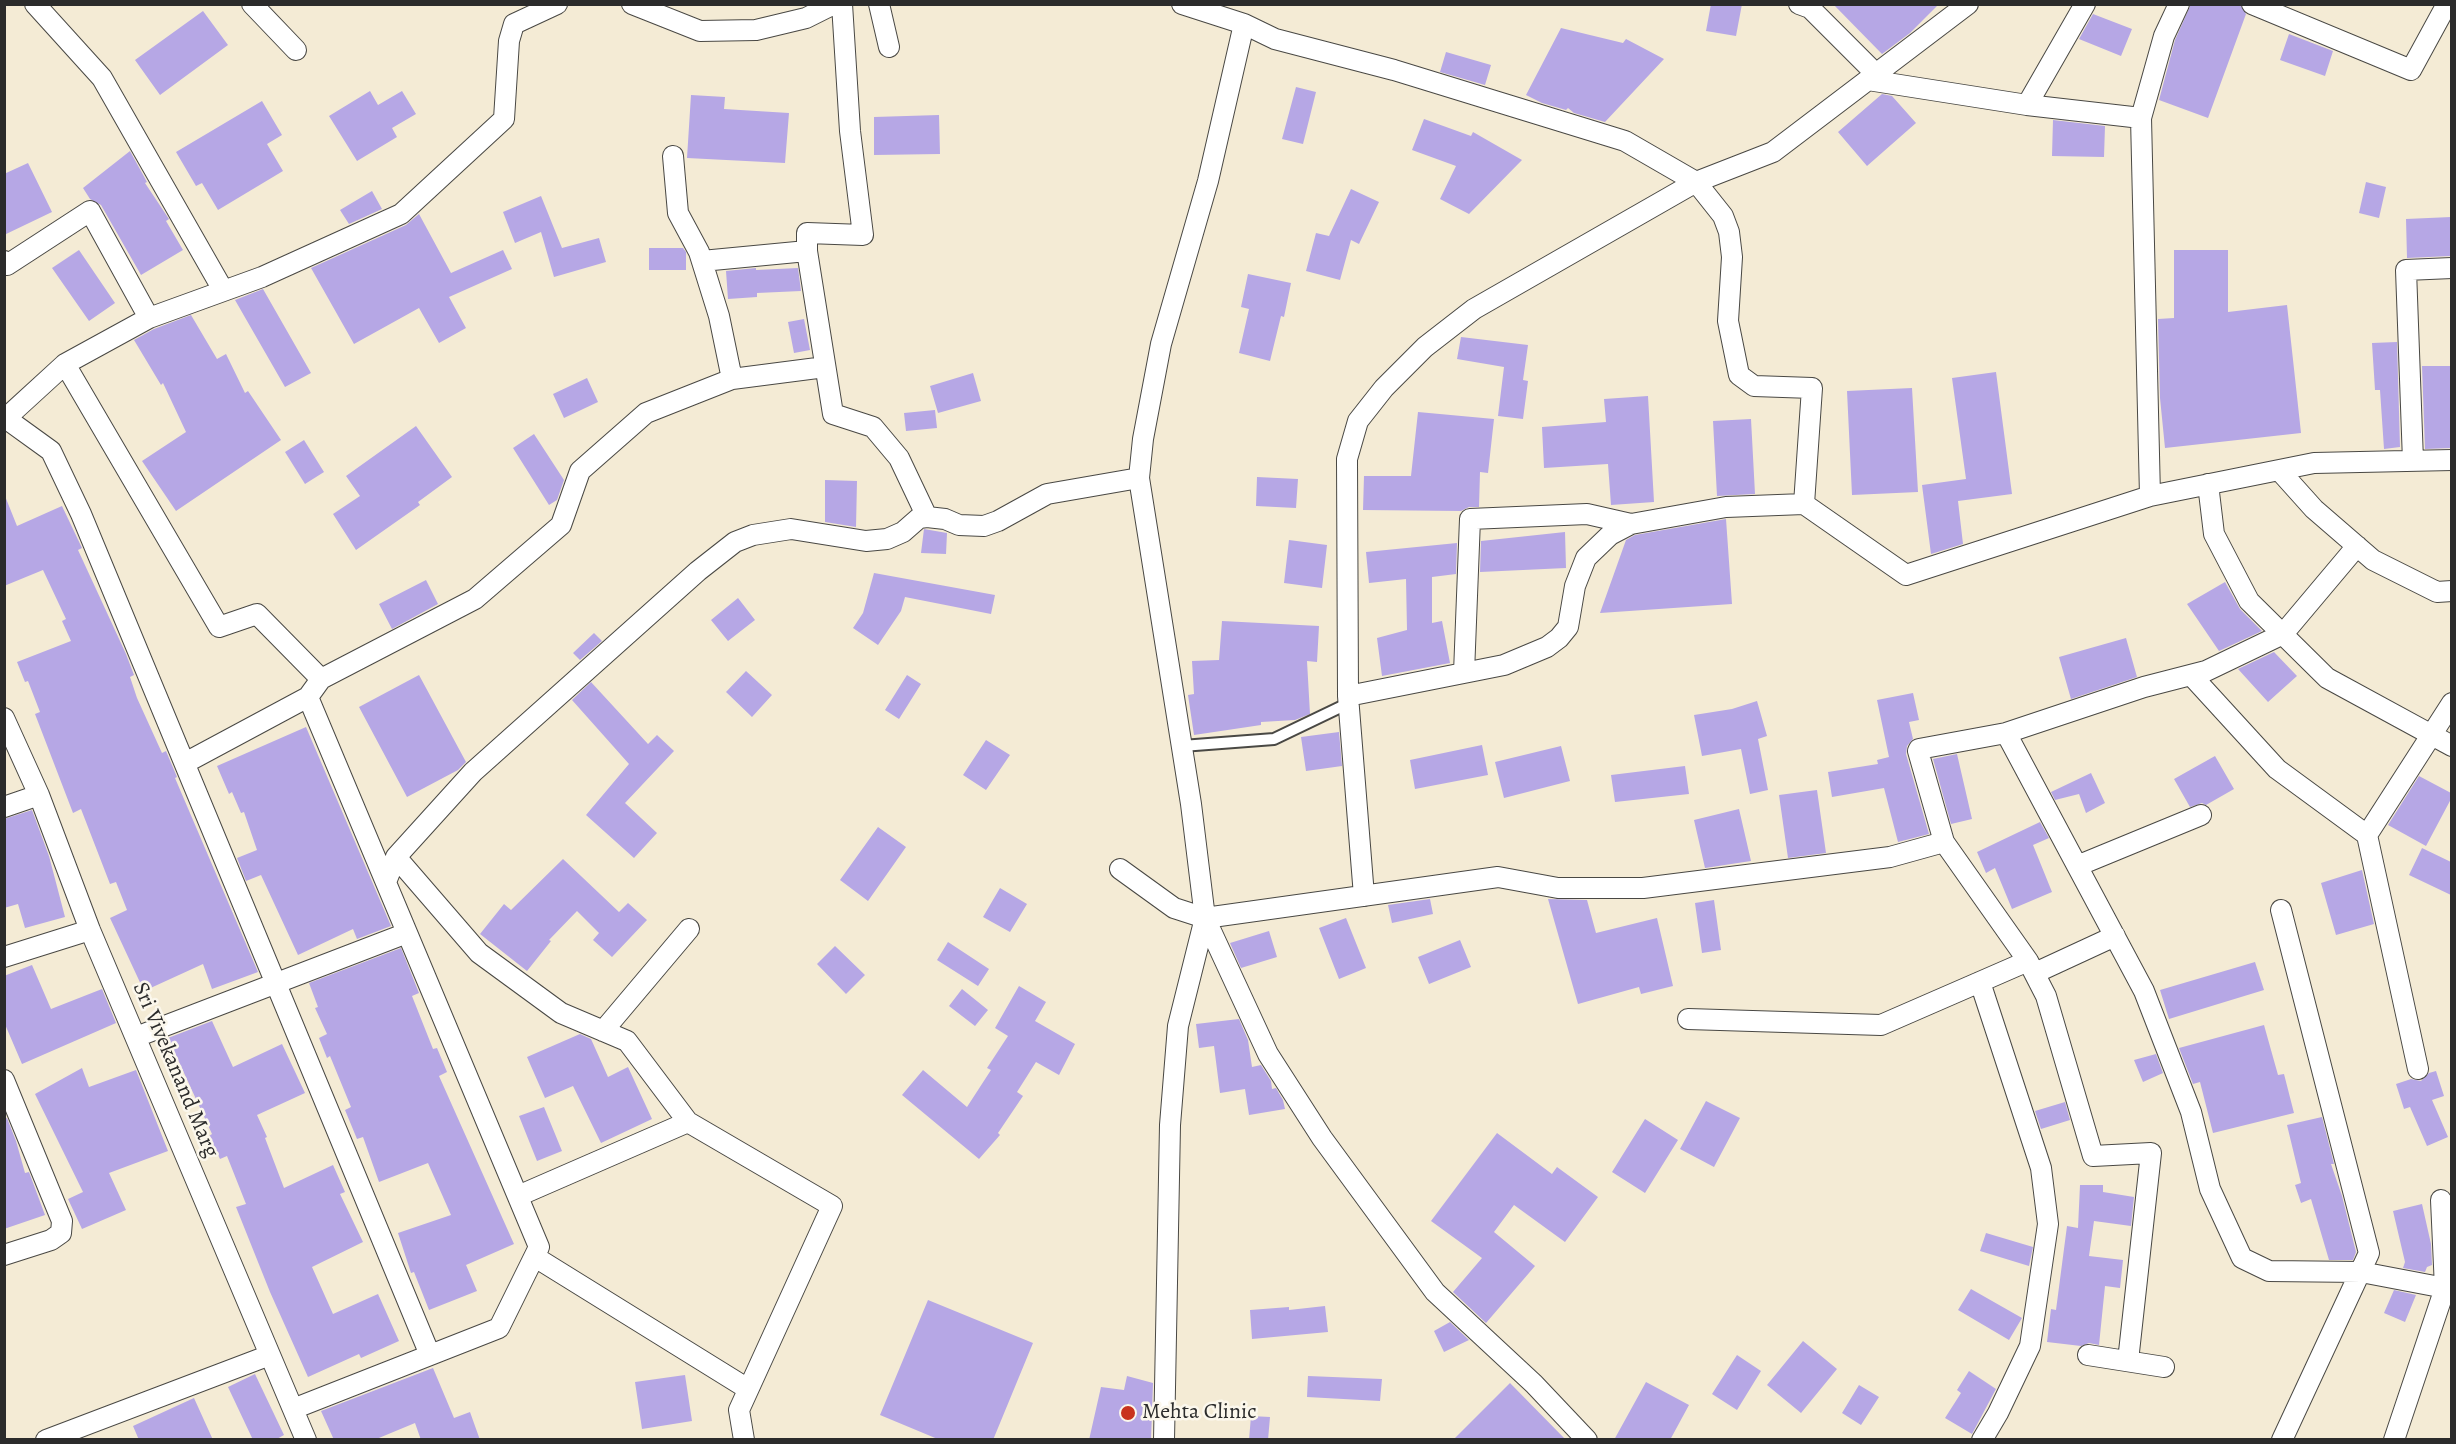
<!DOCTYPE html>
<html>
<head>
<meta charset="utf-8">
<style>
  body { margin:0 }
  #map { position:relative; width:2456px; height:1444px; overflow:hidden; background:#f4ebd5; font-family:Alegreya,serif }
  canvas { display:block }
  .frame { position:absolute; inset:0; border:6px solid #2b2b2b; pointer-events:none }
</style>
</head>
<body>
<div id="map">
<canvas width="2456" height="1444"></canvas>
<div class="frame"></div>
</div>
<script>
const ctx = document.querySelector('canvas').getContext('2d');
ctx.lineJoin = 'round';
function fillPath(path, color) { ctx.fillStyle = color; ctx.fill(path, 'evenodd'); }
const poly = rows => new Path2D(rows.map(r => 'M' + r).join(''));
function stroke(path, color, width, dash) { ctx.strokeStyle = color; ctx.lineWidth = width; ctx.lineCap = dash ? 'butt' : 'round'; ctx.setLineDash(dash || []); ctx.stroke(path); }
function write(font, color, halo, rows, align = 'center') {
  ctx.font = font + ' Alegreya,serif'; ctx.lineWidth = 5; ctx.setLineDash([]); ctx.textBaseline = 'middle'; ctx.strokeStyle = halo; ctx.fillStyle = color; for (const [text, x, y, turn = 0] of rows) {
    ctx.save(); ctx.translate(x, y); ctx.rotate((+turn || 0) * Math.PI / 180); ctx.textAlign = isNaN(turn) ? turn : align; if (halo) ctx.strokeText(text, 0, 0); ctx.fillText(text, 0, 0); ctx.restore();
  }
}
fillPath(poly([
  [1711,4,1742,4,1736,36,1706,31],
  [1833,4,1939,4,1910,33,1882,54],
  [2191,4,2240,4,2246,14,2208,118,2159,100,2175,40],
  [203,11,228,45,160,95,135,60],
  [2093,14,2132,29,2121,56,2079,39],
  [1561,28,1623,43,1626,39,1664,59,1605,122,1574,113,1568,108,1566,110,1542,103,1526,95],
  [2289,34,2333,51,2325,76,2280,60],
  [1446,52,1491,65,1485,85,1440,72],
  [1296,87,1316,92,1303,144,1282,139],
  [370,91,378,105,402,91,416,114,392,128,397,137,357,161,329,116],
  [1882,94,1892,96,1916,123,1867,166,1838,132],
  [691,95,725,97,724,109,789,113,785,163,687,158],
  [262,101,282,135,267,144,283,171,218,210,202,183,196,186,176,152],
  [939,115,940,154,874,155,874,117],
  [1424,119,1471,136,1473,132,1522,160,1469,214,1440,199,1456,166,1412,150],
  [2053,120,2105,126,2104,157,2052,156],
  [130,151,147,182,145,183,169,219,166,221,183,250,141,275,101,205,90,199,83,188],
  [28,163,52,212,4,235,4,174],
  [2366,182,2386,187,2379,218,2359,213],
  [1351,189,1379,202,1359,244,1351,240,1340,280,1306,271,1316,233,1329,236],
  [372,191,382,209,349,224,340,210],
  [541,196,562,248,599,238,606,262,554,277,541,232,515,243,503,212],
  [419,214,451,273,503,250,512,269,449,297,466,328,439,343,419,308,354,344,311,268,406,225],
  [2451,217,2451,256,2407,258,2406,219],
  [649,248,683,248,686,252,686,270,649,270],
  [79,250,115,303,89,321,52,268],
  [2174,250,2228,250,2228,312,2287,305,2301,433,2165,448,2160,398,2158,319,2174,318],
  [756,268,756,270,798,268,801,291,757,293,757,297,728,299,726,271],
  [1248,274,1291,283,1284,317,1281,316,1270,361,1239,353,1249,309,1241,307],
  [263,289,311,373,285,387,235,300],
  [191,315,217,359,226,354,245,393,248,391,281,440,176,511,142,461,186,432,163,383,161,385,134,340,154,329],
  [804,319,810,350,794,353,788,322],
  [1461,337,1528,345,1523,380,1528,381,1523,419,1498,416,1504,367,1457,359],
  [2397,342,2400,447,2384,449,2380,390,2375,390,2372,343],
  [2422,366,2451,366,2451,448,2425,449],
  [1996,372,2012,494,1958,501,1963,544,1931,554,1922,485,1966,479,1952,378],
  [973,373,981,401,938,413,930,386],
  [587,378,598,402,564,418,553,394],
  [1912,388,1918,492,1852,495,1847,391],
  [1648,396,1654,502,1611,505,1608,464,1544,468,1542,427,1606,422,1604,399],
  [935,410,937,428,906,431,904,413],
  [1418,412,1494,419,1488,473,1480,472,1479,507,1469,507,1461,511,1363,510,1364,476,1411,476],
  [1751,419,1755,494,1717,496,1713,421],
  [416,426,452,477,418,502,420,505,356,550,333,514,360,496,346,476],
  [534,434,564,480,557,500,549,505,513,448],
  [304,440,324,472,305,484,285,452],
  [1257,477,1298,479,1296,508,1256,506],
  [825,480,857,481,856,527,825,522],
  [5,496,17,526,62,506,82,548,78,550,126,654,134,675,130,677,137,698,162,753,166,751,177,777,175,778,258,972,212,989,203,964,144,991,110,918,127,910,116,882,110,884,81,809,73,813,35,714,40,712,28,681,25,682,17,662,71,641,62,621,66,619,43,570,4,586],
  [1726,519,1732,604,1600,613,1626,540,1635,535],
  [924,529,947,533,946,554,921,553],
  [1565,532,1566,568,1480,572,1481,541],
  [1289,540,1327,545,1322,588,1284,583],
  [1457,543,1456,574,1432,577,1432,623,1442,621,1450,663,1382,676,1377,638,1407,630,1406,579,1369,583,1366,552],
  [874,573,995,595,991,614,905,597,901,611,878,645,853,628,863,613],
  [426,580,438,604,392,629,379,604],
  [2225,582,2240,609,2262,631,2219,651,2187,604],
  [738,598,755,620,728,641,711,620],
  [1222,621,1319,626,1317,662,1307,661,1310,714,1295,720,1261,722,1261,725,1194,735,1188,695,1194,694,1192,661,1219,660],
  [594,633,602,641,580,660,573,653],
  [2126,638,2137,677,2071,699,2059,657],
  [2274,652,2297,676,2268,702,2238,669],
  [746,671,772,695,752,717,726,692],
  [419,675,466,762,458,770,407,797,359,707],
  [907,675,921,684,899,719,885,710],
  [591,682,648,744,657,735,674,751,625,803,657,833,634,858,586,815,629,764,572,700],
  [1913,693,1919,720,1909,722,1913,739,1907,746,1906,754,1929,834,1898,842,1884,788,1832,797,1828,772,1878,764,1877,760,1889,757,1877,700],
  [1757,701,1767,736,1758,739,1768,790,1750,794,1741,749,1702,756,1694,715,1732,709],
  [306,727,391,926,357,939,353,929,298,955,261,875,246,881,237,858,257,850,244,812,241,813,232,792,229,794,217,766],
  [1339,732,1342,766,1306,771,1301,737],
  [986,740,1010,755,986,790,963,775],
  [1482,745,1488,775,1415,789,1410,760],
  [1561,746,1570,781,1504,798,1495,762],
  [1957,754,1972,819,1951,824,1933,759],
  [2215,756,2234,789,2206,805,2202,803,2190,807,2174,779],
  [1685,766,1689,794,1615,802,1611,775],
  [2091,773,2105,803,2086,813,2079,794,2055,800,2051,792],
  [2419,776,2451,793,2451,799,2426,846,2388,825],
  [1817,790,1826,853,1788,858,1779,795],
  [1739,809,1751,861,1705,868,1694,820],
  [32,810,49,856,65,917,25,928,18,904,4,908,4,819],
  [2040,822,2049,838,2033,845,2052,892,2012,909,1995,868,1986,873,1977,852],
  [878,827,906,847,868,901,840,880],
  [2422,848,2451,862,2451,895,2409,875],
  [563,859,619,912,628,903,647,920,612,957,593,940,599,933,577,911,549,940,551,941,527,971,480,934,504,904,511,910],
  [2362,870,2374,924,2336,935,2321,883],
  [1000,888,1027,904,1010,932,983,917],
  [1430,899,1433,914,1392,923,1388,905],
  [1548,899,1587,900,1596,933,1657,918,1673,986,1641,994,1639,987,1578,1004],
  [1714,900,1721,950,1702,953,1695,903],
  [1346,918,1366,968,1339,979,1319,928],
  [1269,931,1277,957,1241,968,1230,943],
  [1460,940,1471,967,1429,984,1418,957],
  [948,942,989,969,978,986,937,960],
  [835,946,865,975,846,994,817,964],
  [401,948,419,993,412,996,433,1049,437,1048,447,1072,439,1076,514,1244,466,1265,477,1291,429,1310,414,1272,411,1273,398,1233,451,1215,428,1163,379,1182,363,1137,357,1139,345,1110,351,1107,330,1056,327,1058,319,1038,327,1034,315,1008,318,1007,309,983],
  [2255,962,2264,990,2169,1019,2160,990],
  [32,965,51,1009,102,989,116,1023,22,1064,4,1022,4,976],
  [1019,986,1046,1002,1035,1021,1075,1044,1059,1075,1036,1062,1017,1092,1023,1096,998,1133,1000,1135,979,1159,902,1095,923,1070,967,1107,991,1070,987,1068,1008,1036,995,1028],
  [962,989,988,1010,975,1026,949,1006],
  [1239,1019,1248,1040,1252,1067,1261,1065,1271,1081,1272,1089,1276,1088,1283,1100,1285,1109,1249,1115,1245,1089,1220,1093,1214,1046,1199,1048,1196,1024],
  [212,1021,233,1067,282,1044,305,1093,257,1115,267,1137,265,1138,284,1188,333,1165,345,1192,340,1194,363,1242,312,1267,333,1314,378,1294,399,1341,361,1358,359,1354,308,1377,270,1292,236,1207,246,1204,227,1156,220,1159,209,1136,212,1134,168,1038],
  [2264,1025,2278,1075,2284,1074,2294,1113,2213,1133,2200,1082,2193,1084,2179,1048],
  [580,1034,591,1039,608,1077,628,1067,652,1119,601,1143,573,1086,545,1098,527,1057],
  [2156,1054,2163,1073,2143,1082,2134,1060],
  [82,1068,89,1087,136,1070,168,1151,109,1173,126,1210,82,1229,68,1199,83,1192,35,1094],
  [2436,1071,2444,1096,2432,1100,2448,1137,2427,1146,2410,1107,2404,1109,2396,1084,2411,1079,2421,1081,2429,1073],
  [1706,1101,1740,1118,1714,1167,1680,1149],
  [2065,1102,2070,1120,2041,1129,2035,1111],
  [544,1107,562,1151,537,1161,519,1116],
  [2322,1117,2334,1164,2331,1164,2342,1196,2356,1252,2353,1260,2329,1260,2311,1199,2301,1203,2295,1185,2301,1183,2287,1125],
  [7,1118,16,1141,25,1173,29,1172,45,1215,4,1229,4,1119],
  [1645,1119,1678,1140,1645,1193,1612,1172],
  [1497,1133,1552,1174,1557,1167,1598,1197,1565,1242,1514,1205,1494,1232,1535,1266,1486,1323,1453,1292,1482,1258,1431,1221],
  [2080,1185,2103,1185,2103,1192,2134,1197,2131,1226,2094,1221,2089,1256,2123,1260,2120,1288,2105,1286,2099,1345,2089,1343,2081,1346,2047,1342,2051,1309,2056,1310,2067,1226,2078,1228],
  [2422,1204,2431,1244,2432,1265,2427,1267,2425,1272,2403,1268,2405,1262,2393,1211],
  [1986,1233,2033,1247,2029,1266,1980,1251],
  [1971,1289,2022,1318,2009,1340,1958,1310],
  [2394,1290,2416,1295,2405,1322,2384,1313],
  [928,1300,1033,1343,993,1440,940,1440,880,1415],
  [1325,1306,1328,1332,1252,1339,1250,1310,1289,1307,1289,1310],
  [1450,1322,1469,1340,1444,1352,1434,1331],
  [1803,1341,1837,1369,1801,1413,1767,1385],
  [1737,1355,1761,1371,1737,1410,1712,1394],
  [433,1368,454,1418,470,1412,480,1440,421,1440,415,1423,374,1440,334,1440,321,1411],
  [1969,1371,1996,1389,1972,1434,1945,1418,1961,1393,1957,1390],
  [255,1374,284,1435,275,1440,253,1440,228,1387],
  [685,1375,692,1421,642,1429,635,1382],
  [1127,1376,1153,1383,1151,1440,1089,1440,1101,1387,1124,1390],
  [1308,1376,1382,1379,1380,1401,1307,1397],
  [1646,1382,1689,1405,1670,1440,1614,1440],
  [1510,1383,1566,1440,1453,1440],
  [1859,1385,1879,1397,1861,1425,1842,1413],
  [194,1398,213,1440,139,1440,133,1426],
  [1251,1416,1270,1417,1268,1440,1249,1440]
]), '#b6a7e5');
const lane = poly([
  [1182,746,1274,739,1349,703]
]);
const street = poly([
  [35,4,102,78,223,290],
  [252,4,296,50],
  [632,4,700,31,756,30,806,18,834,4],
  [879,4,889,47],
  [1182,4,1244,24,1275,39,1394,70,1625,141,1696,182,1723,216,1729,232,1732,257,1728,321,1739,375,1754,386,1812,388,1804,504],
  [1799,4,1810,8,1876,74],
  [2252,4,2411,70,2447,4],
  [1868,80,2027,105,2141,118,2150,496],
  [2027,105,2085,4],
  [2141,118,2164,36,2179,4],
  [673,156,678,213,699,252,719,316,732,379],
  [807,251,807,233,863,235,850,131,842,4],
  [4,261,7,265,90,211,149,318,65,364,6,418],
  [702,261,807,251,833,414,873,427,899,458,927,517],
  [149,318,262,277,401,214,504,119,509,41,514,24,557,4],
  [65,364,219,627,257,614,321,679],
  [4,417,51,451,81,514,430,1355],
  [2413,461,2406,270,2452,268],
  [2279,470,2314,509,2373,560,2437,592,2452,591],
  [2208,484,2214,534,2249,601,2327,678,2452,746],
  [1464,673,1470,519,1587,514,1631,524],
  [2191,675,2277,769,2367,835],
  [1348,696,1504,665,1547,647,1559,638,1568,627,1575,586,1586,558,1610,535,1631,524,1726,507,1804,504,1906,575,2150,496,2314,463,2452,460],
  [4,718,39,795,90,930,306,1440],
  [2006,733,2144,991,2191,1112,2210,1189,2242,1258,2269,1271,2361,1272,2445,1288],
  [185,763,308,697,321,679,475,599,561,525,580,471,646,413,732,379,825,367],
  [4,807,39,795],
  [1944,842,1918,751,1919,749,2006,733,2144,687,2206,671,2283,634,2357,546],
  [396,857,479,953,561,1013,627,1041,688,1122],
  [2077,866,2201,815],
  [1120,869,1174,908,1205,918,1498,877,1558,888,1643,888,1890,857,1944,842,2028,961,2046,996,2093,1156,2151,1153,2128,1361],
  [386,882,396,857,473,772,698,571,735,542,753,535,791,529,866,541,887,539,903,532,919,518,927,517,945,519,959,525,984,526,998,521,1047,494,1139,478],
  [1364,896,1348,696,1347,459,1358,421,1384,388,1425,347,1474,309,1696,182,1773,152,1968,4],
  [2281,910,2369,1253,2282,1440],
  [1205,918,1268,1054,1322,1138,1435,1292,1534,1384,1587,1440],
  [4,957,90,930],
  [2035,973,2115,936],
  [1980,982,2041,1168,2048,1224,2030,1346,1998,1413,1982,1440],
  [1688,1019,1881,1025,2028,961],
  [603,1031,689,929],
  [136,1037,407,933],
  [2418,1069,2367,835,2452,703],
  [4,1080,62,1221,61,1233,51,1240,4,1255],
  [518,1196,688,1122,832,1206,739,1410,744,1440],
  [535,1257,748,1389],
  [2088,1355,2164,1367],
  [293,1409,499,1328,539,1247,308,697],
  [46,1440,270,1355],
  [1164,1440,1170,1125,1178,1026,1205,918,1191,804,1139,478,1143,439,1161,344,1208,181,1244,24],
  [2394,1440,2445,1288,2441,1200]
]);
stroke(lane, '#494844', 14);
stroke(street, '#494844', 22);
stroke(lane, '#fff', 10);
stroke(street, '#fff', 20);
for (const [x, y, r, color] of [
  [1128,1413,8,"#c8321e"]
]) { const dot = new Path2D(); dot.arc(x, y, r, 0, 2 * Math.PI); ctx.fillStyle = color; ctx.fill(dot); stroke(dot, '#fbf7ec', 2); }
write('22px', '#2b2b2b', '#fbf7ec', [
  ["Sri Vivekanand Marg",175,1070,67]
]);
write('22px', '#2b2b2b', '#fbf7ec', [
  ["Mehta Clinic",1142,1413]
], 'left');
</script>
</body>
</html>
